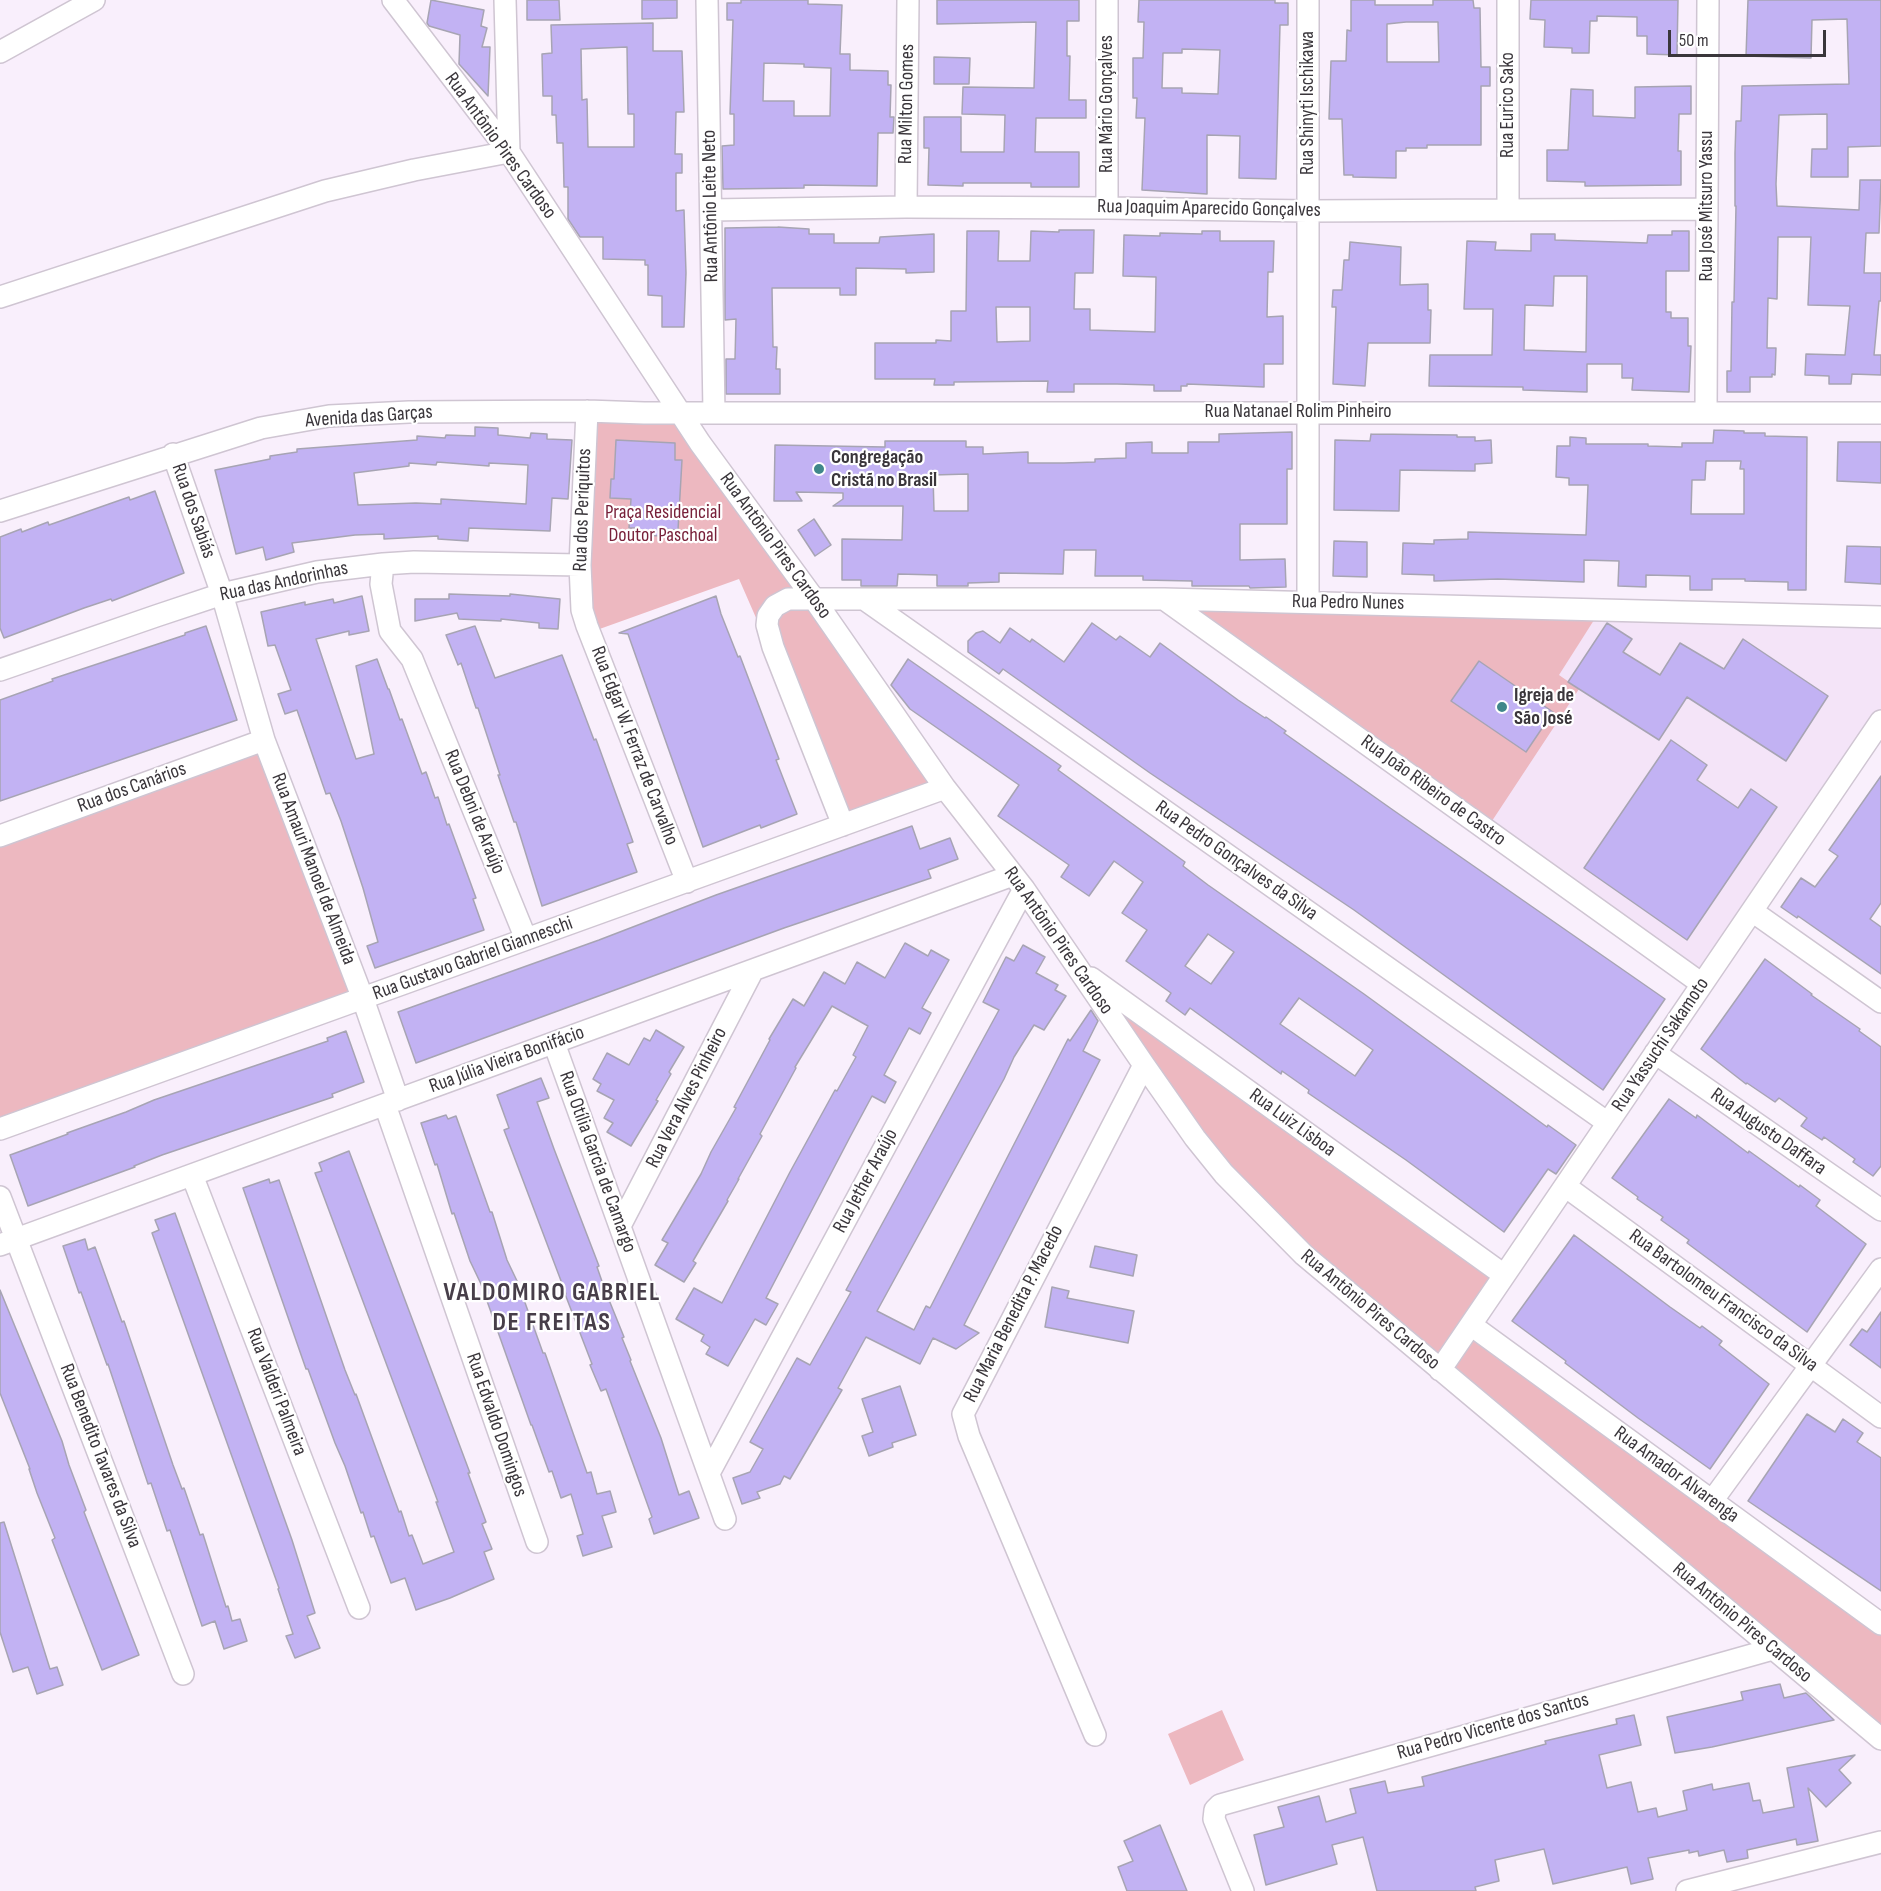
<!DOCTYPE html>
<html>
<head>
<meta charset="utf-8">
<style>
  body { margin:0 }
  #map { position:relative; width:1881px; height:1891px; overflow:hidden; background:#f9effc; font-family:"Sofia Sans Condensed",sans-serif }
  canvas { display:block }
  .scale { position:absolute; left:1668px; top:30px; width:158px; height:27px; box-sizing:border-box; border:3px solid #3a363b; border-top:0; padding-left:8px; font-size:18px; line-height:21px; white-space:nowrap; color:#3a363b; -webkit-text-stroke:4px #fff; paint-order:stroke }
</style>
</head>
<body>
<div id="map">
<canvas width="1881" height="1891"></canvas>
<div class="scale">50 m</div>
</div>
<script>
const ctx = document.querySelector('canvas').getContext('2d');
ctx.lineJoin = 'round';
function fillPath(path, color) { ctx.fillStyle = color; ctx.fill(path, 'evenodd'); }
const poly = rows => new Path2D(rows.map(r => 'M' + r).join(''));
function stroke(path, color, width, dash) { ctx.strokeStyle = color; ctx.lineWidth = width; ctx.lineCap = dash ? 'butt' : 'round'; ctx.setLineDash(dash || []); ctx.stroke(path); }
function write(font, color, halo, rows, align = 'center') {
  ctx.font = font + ' "Sofia Sans Condensed",sans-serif'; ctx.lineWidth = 4.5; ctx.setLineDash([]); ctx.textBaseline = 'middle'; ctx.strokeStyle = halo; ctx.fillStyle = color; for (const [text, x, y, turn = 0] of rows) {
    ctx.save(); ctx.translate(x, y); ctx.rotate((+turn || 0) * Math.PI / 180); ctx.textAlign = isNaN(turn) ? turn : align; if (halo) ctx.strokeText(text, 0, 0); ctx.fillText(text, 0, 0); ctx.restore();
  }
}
fillPath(poly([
  [1596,617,1881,621,1881,721,1702,984,1486,829,1558,675]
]), '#f4e4f8');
fillPath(poly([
  [592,415,679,418,939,786,845,821,739,579,594,631,589,609],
  [1180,605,1596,617,1559,675,1579,689,1490,824],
  [264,740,363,999,0,1129,0,836],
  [1096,981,1504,1275,1471,1324,1881,1624,1881,1738,1235,1186],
  [1222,1710,1244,1760,1190,1785,1168,1734]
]), '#edb8c0');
const building = poly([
  [431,0,484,10,481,26,487,28,482,47,490,47,488,96,459,64,460,35,429,26,427,23,431,0],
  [527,0,559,0,560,20,527,20,527,0],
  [642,0,677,0,677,18,642,19,642,0],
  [741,0,808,0,808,4,842,5,840,54,850,54,850,70,888,71,888,85,891,85,890,117,894,117,893,133,878,133,877,186,804,185,804,188,723,189,722,146,734,145,734,114,730,114,733,20,727,20,727,3,741,3,741,0],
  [764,63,804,64,804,67,831,68,830,116,794,116,794,101,763,101,764,63],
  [937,0,1079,0,1079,21,1067,21,1067,56,1070,56,1069,100,1086,100,1086,118,1036,118,1035,152,1079,152,1079,187,1031,187,1031,183,963,183,963,186,928,185,929,148,924,148,924,117,961,117,961,152,1004,152,1005,115,962,114,963,87,1034,88,1036,22,937,24,937,0],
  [1139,0,1275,0,1275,3,1288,3,1288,25,1280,25,1276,179,1239,178,1240,136,1207,135,1207,194,1142,190,1145,118,1136,118,1137,98,1133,98,1133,58,1143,58,1144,22,1138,22,1139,0],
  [1182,49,1220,50,1218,94,1182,93,1182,88,1162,88,1163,53,1182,53,1182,49],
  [1351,0,1375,0,1375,5,1433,5,1433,0,1473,0,1474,8,1480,8,1481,67,1490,67,1490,86,1481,86,1481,145,1427,145,1427,148,1406,148,1406,151,1396,151,1396,178,1353,177,1353,175,1344,175,1342,119,1329,119,1331,61,1346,61,1347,30,1351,31,1351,0],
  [1406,22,1438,22,1439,62,1387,62,1387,24,1406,22],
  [1531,0,1678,0,1677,55,1647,54,1647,36,1637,36,1637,17,1597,16,1597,21,1590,21,1589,53,1572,53,1572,48,1544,47,1545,20,1530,19,1531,0],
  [1748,0,1881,0,1881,146,1848,147,1848,177,1811,177,1812,149,1827,149,1827,114,1779,115,1776,184,1777,206,1859,210,1860,180,1881,180,1879,233,1866,233,1864,273,1881,273,1881,301,1879,301,1874,355,1881,355,1881,375,1852,374,1851,384,1829,384,1829,376,1805,375,1806,354,1845,355,1850,306,1808,305,1811,237,1778,237,1777,299,1768,298,1767,348,1776,348,1775,375,1772,374,1772,377,1750,377,1750,392,1727,392,1727,371,1731,371,1732,302,1734,302,1736,206,1735,206,1735,153,1736,121,1741,121,1742,86,1849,84,1847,19,1812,20,1811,58,1746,56,1748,0],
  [653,23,653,51,682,51,684,112,676,112,675,154,682,154,682,173,676,173,676,211,684,210,686,273,684,327,662,327,662,296,648,295,648,265,645,265,645,260,603,259,603,237,580,237,568,219,568,187,564,187,563,143,557,143,556,115,552,115,552,96,543,96,542,54,552,53,551,25,653,23],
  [627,47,628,114,634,114,634,147,588,147,587,99,582,100,581,49,627,47],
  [934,57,970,58,969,84,934,84,934,57],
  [1691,86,1691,114,1679,114,1678,151,1681,151,1681,185,1585,186,1585,182,1547,181,1547,150,1568,150,1571,89,1593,90,1593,116,1635,118,1635,87,1691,86],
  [778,227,809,229,809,234,834,234,834,243,879,243,880,237,934,234,934,272,906,273,906,269,856,268,856,295,840,295,840,288,772,288,773,347,777,347,776,369,780,369,780,394,726,394,726,359,735,359,736,319,725,320,725,228,778,227],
  [1059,230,1094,230,1093,273,1075,273,1074,309,1090,309,1090,330,1155,332,1156,277,1123,276,1124,235,1160,236,1160,233,1202,234,1202,231,1220,231,1220,241,1274,241,1273,272,1268,272,1267,317,1283,316,1283,364,1264,364,1264,387,1187,384,1187,386,1181,386,1181,391,1154,391,1154,385,1117,384,1074,384,1074,392,1047,392,1048,381,954,382,954,385,934,385,935,379,875,379,875,343,936,343,936,340,951,341,951,311,966,311,967,231,999,231,998,261,1030,261,1031,231,1059,232,1059,230],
  [996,307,1030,307,1030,341,997,342,996,307],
  [1672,231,1689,231,1689,271,1666,271,1666,312,1671,312,1671,318,1688,318,1688,346,1691,346,1689,392,1632,390,1633,378,1622,378,1622,364,1587,364,1587,392,1523,390,1523,387,1429,386,1430,355,1492,355,1493,309,1464,309,1467,241,1496,242,1495,250,1531,251,1531,234,1555,234,1555,240,1647,243,1648,235,1672,235,1672,231],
  [1554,276,1587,276,1586,352,1524,350,1525,305,1553,306,1554,276],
  [1350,242,1401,247,1400,285,1428,284,1428,310,1431,310,1430,343,1368,343,1365,386,1333,384,1336,307,1332,307,1333,290,1342,290,1344,260,1349,260,1350,242],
  [475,427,498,428,498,435,530,438,531,433,547,434,547,439,572,440,568,499,552,498,550,531,469,528,468,541,438,539,438,536,384,539,384,534,355,535,292,543,294,552,266,560,263,547,236,554,215,470,270,459,270,456,297,452,297,449,417,440,417,436,445,438,446,435,475,436,475,427],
  [437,462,489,466,489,463,528,465,526,504,441,499,441,504,416,503,358,505,354,473,409,466,409,463,436,465,437,462],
  [1714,430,1744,431,1744,433,1765,433,1765,436,1807,437,1806,590,1788,590,1788,582,1745,581,1745,579,1712,579,1712,590,1690,590,1690,576,1646,575,1646,587,1618,586,1619,561,1584,560,1584,582,1498,579,1434,581,1434,575,1402,574,1403,543,1434,544,1434,540,1468,539,1468,532,1586,535,1588,485,1569,485,1569,478,1556,477,1557,446,1570,446,1570,437,1586,438,1586,444,1648,444,1648,446,1682,447,1682,443,1713,443,1714,430],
  [1706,461,1741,461,1740,469,1744,469,1744,514,1691,514,1692,480,1705,480,1706,461],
  [1292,432,1292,469,1287,469,1287,524,1240,524,1240,560,1285,559,1286,587,1250,588,1249,586,1192,586,1192,581,1143,580,1143,576,1095,576,1096,550,1064,550,1063,574,999,573,999,582,968,583,968,586,937,586,937,575,898,574,897,586,861,586,861,580,842,580,842,539,902,540,903,506,833,506,843,499,843,493,796,492,802,501,774,501,775,445,885,447,885,441,966,441,966,447,983,447,983,454,1028,452,1028,463,1064,463,1095,462,1095,459,1126,458,1126,443,1152,442,1152,453,1188,453,1188,442,1219,442,1219,434,1292,432],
  [968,474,968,511,934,511,933,475,968,474],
  [1371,434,1457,435,1457,437,1475,437,1475,441,1491,440,1492,463,1475,464,1475,471,1400,470,1399,511,1334,510,1335,440,1370,441,1371,434],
  [616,440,675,443,675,460,682,460,678,530,663,529,663,536,638,535,638,528,629,528,631,499,610,498,611,479,614,479,616,440],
  [1838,442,1881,442,1881,483,1837,481,1838,442],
  [155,491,184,573,112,601,111,599,84,608,4,638,0,628,0,537,21,529,22,532,48,522,49,525,129,497,130,500,155,491],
  [814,519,831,545,815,556,798,530,814,519],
  [1334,541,1367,542,1367,577,1333,576,1334,541],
  [1847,546,1881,547,1881,584,1845,582,1847,546],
  [449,594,510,596,510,594,560,599,558,629,539,628,539,623,501,619,501,621,459,619,457,613,415,621,415,599,449,599,449,594],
  [362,596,369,631,349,635,349,631,316,639,356,759,374,754,356,666,377,659,388,689,389,689,400,720,402,719,422,774,426,772,435,798,438,797,447,825,449,824,476,898,473,899,484,930,375,968,367,946,378,942,363,888,341,821,330,793,326,794,297,710,285,714,278,694,291,690,275,645,268,646,261,612,305,602,305,605,333,599,334,603,362,596],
  [716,596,721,614,738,657,740,656,779,759,776,760,797,814,761,828,760,825,703,847,628,634,619,633,716,596],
  [1092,623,1116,640,1120,636,1150,657,1160,643,1238,700,1265,718,1266,717,1286,731,1284,733,1393,810,1665,999,1603,1090,1354,910,1150,773,1003,669,999,674,968,652,968,641,976,633,983,631,1000,643,1010,628,1030,642,1032,639,1064,662,1092,623],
  [1607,623,1632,639,1623,652,1660,675,1680,643,1724,669,1743,639,1828,696,1786,761,1687,697,1659,740,1568,682,1607,623],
  [206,626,237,720,0,801,0,700,53,681,52,679,185,635,185,633,206,626],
  [475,626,495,678,562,655,594,740,596,739,626,822,633,842,627,844,637,872,542,906,516,822,514,822,498,775,500,775,478,708,476,708,461,663,458,665,446,635,475,626],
  [908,659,1061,766,1058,770,1185,862,1183,866,1208,885,1364,994,1547,1127,1548,1125,1576,1145,1556,1174,1548,1169,1504,1232,1406,1160,1308,1093,1309,1090,1282,1071,1281,1074,1190,1008,1185,1015,1166,1001,1171,993,1126,961,1147,930,1122,913,1143,882,1114,861,1089,896,1061,877,1069,865,998,816,1019,785,910,709,891,685,908,659],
  [1208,934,1234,952,1211,984,1185,966,1208,934],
  [1299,998,1373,1050,1355,1076,1280,1024,1299,998],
  [1479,661,1553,712,1526,752,1451,701,1479,661],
  [1671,740,1707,765,1697,780,1738,808,1751,789,1777,807,1687,940,1584,868,1671,740],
  [1881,776,1881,903,1870,919,1881,927,1881,974,1798,916,1797,918,1781,907,1801,878,1815,887,1838,856,1829,850,1881,776],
  [912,826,920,849,950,838,958,859,928,870,931,878,784,928,416,1063,398,1012,599,940,716,895,912,826],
  [905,943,928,956,931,950,949,960,922,1008,931,1013,920,1034,909,1028,884,1075,896,1082,885,1103,872,1096,850,1137,766,1298,778,1304,766,1325,755,1319,728,1366,706,1354,710,1347,701,1341,704,1335,676,1319,694,1288,722,1303,790,1172,835,1090,837,1091,856,1057,853,1055,868,1026,832,1006,795,1067,796,1068,760,1134,762,1136,738,1179,739,1179,727,1200,728,1201,693,1261,696,1263,684,1282,655,1265,668,1243,662,1240,701,1174,711,1152,736,1108,734,1107,770,1040,769,1039,793,999,804,1006,824,972,845,984,857,962,885,978,905,943],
  [1023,945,1045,957,1036,973,1058,985,1055,990,1066,996,1044,1030,1034,1025,1014,1057,1004,1079,877,1311,914,1330,926,1306,930,1308,1068,1039,1070,1041,1091,1010,1098,1021,1083,1051,1100,1060,964,1325,979,1333,956,1349,933,1338,920,1364,866,1337,838,1388,842,1390,790,1479,784,1476,780,1484,757,1492,760,1498,742,1504,733,1478,750,1472,763,1449,750,1442,797,1358,810,1365,851,1292,846,1290,999,1010,983,1002,1006,957,1014,961,1023,945],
  [1765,959,1812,994,1811,995,1860,1029,1859,1031,1881,1047,1881,1166,1873,1176,1853,1162,1855,1159,1824,1137,1822,1140,1801,1126,1807,1118,1779,1098,1775,1102,1747,1083,1746,1084,1701,1049,1765,959],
  [656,1030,684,1047,669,1072,671,1074,656,1100,658,1101,631,1146,607,1132,613,1123,604,1118,614,1100,597,1091,601,1084,593,1079,607,1053,629,1065,644,1038,650,1041,656,1030],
  [346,1031,364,1082,332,1094,333,1097,162,1155,134,1166,135,1167,28,1206,10,1155,68,1134,67,1133,126,1112,154,1100,328,1041,327,1038,346,1031],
  [541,1078,549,1098,537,1102,554,1149,599,1266,597,1267,605,1290,624,1337,622,1338,631,1360,630,1361,661,1438,679,1495,689,1491,699,1518,654,1534,649,1519,652,1517,606,1389,601,1391,590,1365,592,1364,565,1294,566,1294,504,1130,509,1128,497,1095,541,1078],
  [1669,1099,1696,1118,1697,1115,1748,1153,1749,1151,1799,1187,1800,1185,1820,1200,1816,1206,1866,1244,1807,1332,1687,1243,1689,1240,1661,1220,1663,1217,1637,1199,1638,1197,1612,1178,1669,1099],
  [446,1115,448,1119,456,1116,490,1212,492,1212,507,1260,518,1283,543,1353,545,1353,587,1473,591,1472,597,1494,610,1491,616,1512,602,1516,612,1547,583,1556,577,1536,583,1534,571,1494,561,1498,552,1471,549,1472,532,1425,531,1425,481,1284,470,1261,454,1213,452,1214,437,1164,435,1165,421,1123,446,1115],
  [349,1151,470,1473,468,1473,486,1522,482,1524,492,1549,484,1552,494,1579,450,1598,416,1610,405,1578,391,1583,374,1536,371,1537,363,1512,361,1513,345,1466,335,1443,308,1369,306,1369,243,1188,269,1179,270,1183,279,1180,345,1370,355,1395,356,1394,399,1512,401,1511,409,1536,412,1535,423,1564,454,1552,436,1502,438,1502,315,1173,322,1171,319,1163,349,1151],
  [175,1213,292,1540,315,1613,307,1616,320,1648,295,1658,286,1636,293,1634,278,1589,279,1588,152,1233,159,1230,155,1220,175,1213],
  [1574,1235,1670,1307,1700,1328,1702,1326,1722,1341,1719,1345,1769,1384,1710,1469,1638,1418,1565,1363,1566,1361,1512,1321,1574,1235],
  [85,1239,88,1250,95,1247,122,1322,124,1321,173,1465,182,1489,184,1488,200,1535,203,1534,226,1607,228,1606,232,1621,240,1619,247,1641,224,1649,215,1621,202,1626,170,1530,167,1531,151,1483,148,1484,108,1364,107,1365,81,1292,79,1293,63,1246,85,1239],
  [1095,1246,1137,1255,1133,1276,1090,1267,1095,1246],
  [1052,1287,1069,1291,1067,1298,1134,1311,1128,1343,1045,1327,1052,1287],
  [0,1290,62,1441,69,1465,86,1510,84,1512,139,1655,102,1670,52,1540,55,1538,37,1493,29,1469,30,1469,0,1393,0,1290],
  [1881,1312,1881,1368,1850,1345,1862,1329,1867,1332,1881,1312],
  [900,1386,916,1435,892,1443,893,1447,869,1456,862,1436,873,1432,862,1399,900,1386],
  [1807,1414,1835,1432,1843,1419,1863,1433,1857,1442,1881,1458,1881,1591,1748,1501,1807,1414],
  [4,1522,50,1669,57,1667,63,1685,37,1694,28,1667,13,1672,0,1632,0,1523,4,1522],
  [1780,1684,1784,1698,1806,1693,1834,1720,1712,1747,1675,1753,1667,1717,1743,1700,1741,1692,1780,1684],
  [1634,1715,1641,1745,1599,1755,1607,1788,1631,1782,1638,1812,1656,1808,1658,1817,1687,1810,1683,1791,1712,1784,1713,1790,1749,1783,1753,1801,1760,1800,1763,1813,1794,1807,1787,1768,1855,1755,1839,1770,1851,1783,1826,1807,1808,1788,1818,1841,1797,1845,1796,1839,1747,1850,1748,1858,1727,1862,1724,1850,1699,1856,1698,1851,1689,1853,1689,1850,1648,1858,1653,1879,1631,1884,1627,1867,1553,1884,1544,1849,1495,1860,1499,1881,1475,1887,1476,1891,1377,1891,1363,1837,1332,1845,1337,1864,1266,1885,1254,1835,1284,1827,1278,1807,1319,1796,1326,1822,1356,1813,1350,1789,1385,1781,1388,1793,1424,1786,1422,1777,1546,1744,1545,1741,1617,1724,1616,1719,1634,1715],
  [1160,1825,1187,1891,1127,1891,1118,1867,1133,1861,1124,1841,1160,1825]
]);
fillPath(building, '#c2b2f3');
stroke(building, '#a7a4b3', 1.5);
const street = poly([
  [393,0,509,152,700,443,814,599,945,788,1024,889,1144,1065,1195,1138,1224,1174,1304,1255,1881,1739],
  [707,0,714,412],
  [1107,0,1107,208],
  [1508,0,1508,210],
  [0,52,94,0],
  [906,207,908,0],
  [711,210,906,207,1107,208,1308,211,1707,209],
  [0,297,325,191,414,170,509,152,505,0],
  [587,411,580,565,582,610,587,626,687,882],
  [1706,412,1708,0],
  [173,454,222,594,264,740,363,999,398,1100],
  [0,511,261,428,329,416,409,412,587,411,644,413,1881,413],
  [383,564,381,584,390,631,412,659,526,939],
  [864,599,1608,1123],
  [1164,599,1702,984],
  [1308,602,1308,0],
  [0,670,156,616,222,594,317,572,383,564,414,562,580,565],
  [843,825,773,647,767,625,768,616,775,606,788,599,1164,599,1881,617],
  [0,836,264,740],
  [1752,911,1881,1002],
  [1091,978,1504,1275],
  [554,1043,725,1519],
  [1655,1053,1881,1210],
  [385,1105,537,1542],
  [0,1129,945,788],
  [192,1175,359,1608],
  [1565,1186,1881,1417],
  [0,1197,183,1674],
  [620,1226,753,970],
  [0,1245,1013,875],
  [1471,1325,1881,1624],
  [1440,1370,1881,721],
  [709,1473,1024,889],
  [1712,1501,1881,1269],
  [1095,1735,969,1436,963,1414,1144,1065],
  [1243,1891,1214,1819,1215,1810,1220,1805,1773,1649],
  [1687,1891,1881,1842]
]);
stroke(street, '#cfc5d2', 24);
stroke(street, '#fff', 21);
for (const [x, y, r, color] of [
  [819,469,6,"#3f878a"],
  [1502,707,6,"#3f878a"]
]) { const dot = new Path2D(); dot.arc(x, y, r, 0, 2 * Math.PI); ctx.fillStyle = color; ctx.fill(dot); stroke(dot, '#fff', 2); }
write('20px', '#3a363b', '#fff', [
  ["Rua Shinyti Ischikawa",1308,103,-90],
  ["Rua Milton Gomes",907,104,-89],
  ["Rua Mário Gonçalves",1107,104,-90],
  ["Rua Eurico Sako",1508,105,-90],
  ["Rua Antônio Pires Cardoso",500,146,54],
  ["Rua Antônio Leite Neto",711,206,-91],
  ["Rua José Mitsuro Yassu",1707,206,-90],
  ["Rua Joaquim Aparecido Gonçalves",1209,209,1],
  ["Rua Natanael Rolim Pinheiro",1298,412],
  ["Avenida das Garças",369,417,-4],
  ["Rua dos Periquitos",583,510,-88],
  ["Rua dos Sabiás",193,511,71],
  ["Rua Antônio Pires Cardoso",775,546,54],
  ["Rua das Andorinhas",284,582,-12],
  ["Rua Pedro Nunes",1348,603,1],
  ["Rua Edgar W. Ferraz de Carvalho",634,746,69],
  ["Rua dos Canários",132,788,-20],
  ["Rua João Ribeiro de Castro",1433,791,36],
  ["Rua Debni de Araújo",474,812,68],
  ["Rua Pedro Gonçalves da Silva",1236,861,35],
  ["Rua Amauri Manoel de Almeida",313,869,69],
  ["Rua Antônio Pires Cardoso",1058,941,55],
  ["Rua Gustavo Gabriel Gianneschi",473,959,-20],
  ["Rua Yassuchi Sakamoto",1661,1045,-56],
  ["Rua Júlia Vieira Bonifácio",507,1060,-20],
  ["Rua Vera Alves Pinheiro",687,1098,-63],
  ["Rua Luiz Lisboa",1292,1123,36],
  ["Rua Augusto Daffara",1768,1132,35],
  ["Rua Otília Garcia de Camargo",597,1162,70],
  ["Rua Jether Araújo",866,1181,-62],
  ["Rua Bartolomeu Francisco da Silva",1723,1301,36],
  ["Rua Antônio Pires Cardoso",1370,1310,40],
  ["Rua Maria Benedita P. Macedo",1014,1314,-63],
  ["Rua Valderi Palmeira",276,1392,69],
  ["Rua Edvaldo Domingos",496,1425,71],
  ["Rua Benedito Tavares da Silva",100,1456,69],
  ["Rua Amador Alvarenga",1676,1475,36],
  ["Rua Antônio Pires Cardoso",1742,1623,40],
  ["Rua Pedro Vicente dos Santos",1493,1727,-16]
]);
write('bold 20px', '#3a363b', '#fff', [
  ["Congregação",831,458],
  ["Cristã no Brasil",831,481],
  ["Igreja de",1514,696],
  ["São José",1514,719]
], 'left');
write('20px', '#78213a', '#fff', [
  ["Praça Residencial",663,513],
  ["Doutor Paschoal",663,536]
]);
ctx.letterSpacing = '1.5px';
write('bold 26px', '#473e49', '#fff', [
  ["VALDOMIRO GABRIEL",552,1293],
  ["DE FREITAS",552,1323]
]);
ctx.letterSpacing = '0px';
</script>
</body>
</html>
